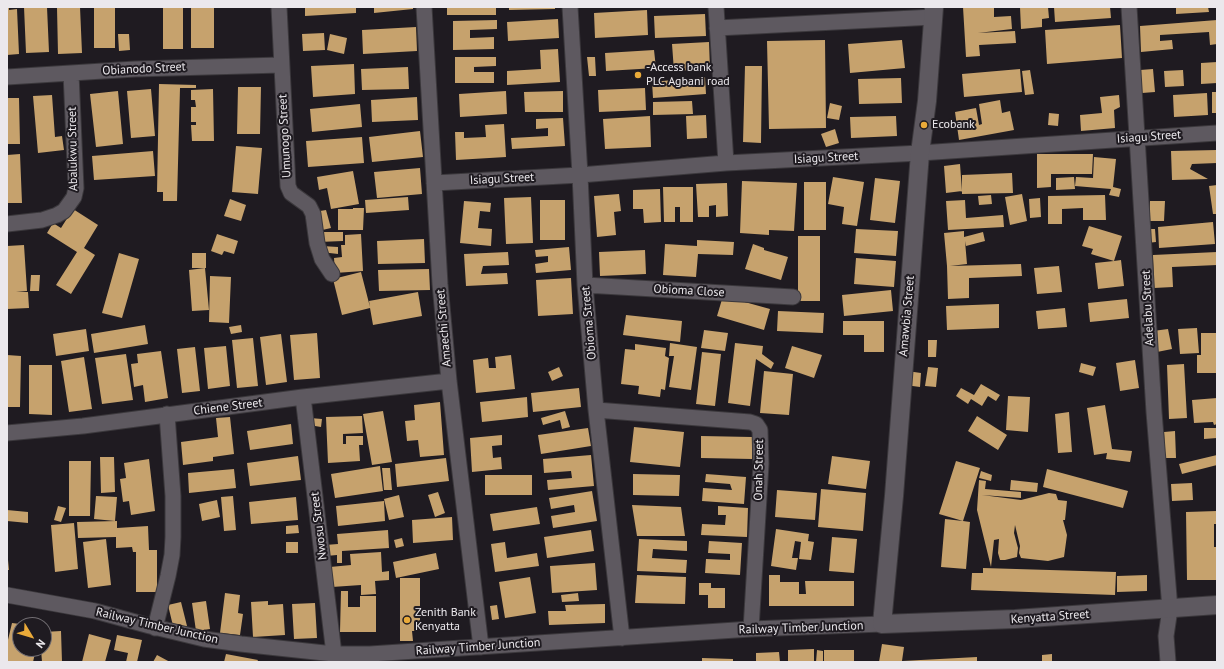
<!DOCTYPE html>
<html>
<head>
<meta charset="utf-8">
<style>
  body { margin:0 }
  #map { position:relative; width:1224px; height:669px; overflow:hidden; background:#1f1b21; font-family:"PT Sans",sans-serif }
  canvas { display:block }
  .frame { position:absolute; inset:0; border:8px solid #ebe8ec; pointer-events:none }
  .north { position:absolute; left:12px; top:617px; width:40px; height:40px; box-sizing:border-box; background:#1f1b21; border:1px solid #716d72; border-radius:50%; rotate:128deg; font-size:11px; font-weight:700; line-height:16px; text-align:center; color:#ebe8ec }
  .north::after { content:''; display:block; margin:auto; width:14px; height:18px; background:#eaaa39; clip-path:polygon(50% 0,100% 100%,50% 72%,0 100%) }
</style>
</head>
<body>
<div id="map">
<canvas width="1224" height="669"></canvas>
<div class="frame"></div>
<div class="north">N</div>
</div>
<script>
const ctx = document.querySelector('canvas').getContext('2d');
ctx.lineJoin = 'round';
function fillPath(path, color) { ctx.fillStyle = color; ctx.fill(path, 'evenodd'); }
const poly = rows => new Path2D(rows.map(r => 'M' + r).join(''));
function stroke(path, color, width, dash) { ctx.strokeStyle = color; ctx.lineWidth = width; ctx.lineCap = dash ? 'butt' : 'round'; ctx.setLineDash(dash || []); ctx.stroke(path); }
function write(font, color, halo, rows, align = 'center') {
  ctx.font = font + ' "PT Sans",sans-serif'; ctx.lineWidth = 4; ctx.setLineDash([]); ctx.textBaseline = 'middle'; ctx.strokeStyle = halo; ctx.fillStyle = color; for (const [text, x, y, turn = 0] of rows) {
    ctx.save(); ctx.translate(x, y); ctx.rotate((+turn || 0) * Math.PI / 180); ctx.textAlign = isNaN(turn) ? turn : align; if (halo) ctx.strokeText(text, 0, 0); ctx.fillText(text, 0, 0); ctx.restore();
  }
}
fillPath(poly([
  [7,7,9,7,9,10,17,9,19,54,7,55],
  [24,7,47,7,49,52,26,53],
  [80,7,82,53,58,54,57,8],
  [94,7,115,7,115,48,94,48],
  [163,7,183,7,183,49,163,49],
  [191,7,214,7,214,48,191,48],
  [305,7,356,7,356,13,305,16],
  [374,7,413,7,413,9,374,13],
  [447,7,496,7,496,15,447,15],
  [509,7,555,7,555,9,509,10],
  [963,7,994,7,994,17,1011,16,1012,29,978,33,1015,31,1016,43,979,45,980,56,966,57],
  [1020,7,1048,7,1049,18,1042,19,1042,27,1021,29],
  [1054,7,1110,7,1111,18,1055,22],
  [1176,7,1208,7,1209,12,1176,14],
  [647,10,648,35,595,38,594,13],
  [705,14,706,36,655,38,654,16],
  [558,19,559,38,508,41,507,22],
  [497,20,497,29,470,30,470,38,494,37,494,49,453,50,453,21],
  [1217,20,1217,44,1210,45,1209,32,1160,35,1160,41,1172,40,1173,49,1141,52,1140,26],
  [1120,25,1122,58,1047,64,1045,30],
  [416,27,417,51,363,54,362,30],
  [324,33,325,50,303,51,302,34],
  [118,34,129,34,130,50,119,51],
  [330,34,347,38,344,54,327,50],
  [825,40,826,128,769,129,767,41],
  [902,40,905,68,850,73,848,44],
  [709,42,710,69,674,71,672,44],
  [558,49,560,82,507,85,507,71,541,69,540,50],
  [654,50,656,68,606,71,605,53],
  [455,57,496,57,496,66,474,67,474,72,494,72,494,83,455,83],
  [587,57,595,57,596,76,589,76],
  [1217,62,1217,83,1201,84,1201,63],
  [354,64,355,94,313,97,311,66],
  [745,66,762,66,761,143,743,142],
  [408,67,409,89,362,90,361,69],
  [1020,69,1022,92,964,97,962,74],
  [1153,69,1155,92,1142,93,1140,70],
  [1030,70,1034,94,1025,95,1022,71],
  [1183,70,1184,86,1165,87,1164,71],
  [705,77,706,94,653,98,652,82],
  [901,78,902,103,859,104,858,79],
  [159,84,196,85,196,88,180,88,177,201,163,201,163,192,157,192],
  [238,87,261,87,260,134,237,134],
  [645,88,646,110,599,112,598,90],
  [151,89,155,136,131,138,127,91],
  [213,89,214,141,192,141,191,125,196,125,196,122,191,122,191,107,196,107,195,100,191,100,191,90],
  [118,91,123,144,96,147,90,94],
  [506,91,507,114,460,117,459,94],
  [563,91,563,112,525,112,524,92],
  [1212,92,1217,92,1217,113,1212,113],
  [1207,93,1208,115,1174,117,1173,95],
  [52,95,55,137,62,136,64,150,38,153,33,96],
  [1119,95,1120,107,1114,110,1115,128,1081,131,1080,115,1102,113,1100,97],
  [417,97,418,120,372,122,371,100],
  [7,98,19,98,20,144,7,144],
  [1000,100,1002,113,1010,111,1014,130,959,140,955,112,976,108,979,125,982,124,979,104],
  [692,101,693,114,653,115,653,102],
  [830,103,842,106,839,120,827,118],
  [360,104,362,127,312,132,310,109],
  [1049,113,1059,114,1058,126,1048,125],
  [706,115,707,138,687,139,686,116],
  [650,116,651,147,605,149,603,119],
  [896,116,897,136,851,138,850,117],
  [563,118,565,146,512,149,511,138,548,136,548,128,536,129,536,119],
  [504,124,506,157,456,160,455,132,464,132,464,138,486,137,485,125],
  [835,129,839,143,826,147,821,134],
  [420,131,423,157,372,162,369,137],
  [362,137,364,163,308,167,306,141],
  [236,146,262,148,258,194,232,192],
  [1217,150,1217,163,1192,164,1190,169,1208,179,1172,180,1171,151],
  [153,151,155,176,94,180,92,156],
  [20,154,22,203,7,203,7,155],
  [1037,154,1093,154,1092,174,1051,174,1051,187,1037,188],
  [1094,157,1116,159,1113,187,1121,189,1119,197,1109,195,1111,189,1075,186,1076,177,1093,178],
  [960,164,962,191,946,193,944,166],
  [420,168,422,194,377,198,374,172],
  [353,171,359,204,331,209,327,188,319,190,317,177],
  [1012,173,1013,193,962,194,962,175],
  [833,177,864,182,857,226,842,224,844,207,828,204],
  [1074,177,1075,189,1056,190,1056,178],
  [875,178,900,181,895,223,870,220],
  [742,181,797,183,794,231,769,230,769,235,740,233],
  [804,182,826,182,826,230,804,230],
  [727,183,728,216,716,217,716,205,709,206,709,217,698,217,696,184],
  [1217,185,1217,214,1213,214,1209,186],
  [663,187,693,187,693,222,680,222,680,207,675,207,675,222,664,222],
  [660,189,661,222,644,223,643,209,633,209,633,190],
  [619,194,621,211,614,212,616,235,597,237,594,196],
  [1022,194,1027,221,1010,225,1005,197],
  [991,195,992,204,979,205,978,196],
  [1105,195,1106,220,1083,220,1083,208,1062,209,1062,224,1048,224,1048,196],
  [408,197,409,210,366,213,365,200],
  [531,197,533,243,506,244,504,198],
  [1040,198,1041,217,1030,218,1029,199],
  [230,199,246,205,241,221,224,216],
  [540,200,565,200,565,240,540,240],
  [965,200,966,218,1003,215,1004,227,948,230,946,201],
  [464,201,491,203,490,212,480,211,478,228,492,229,491,246,460,243],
  [1150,201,1165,201,1164,221,1149,221],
  [353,208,364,208,363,230,338,230,338,209,353,209],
  [73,209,98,225,84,248,95,255,71,294,56,285,77,252,47,233,53,223,61,228],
  [326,210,331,228,318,231,314,212],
  [1213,222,1215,244,1159,248,1158,227],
  [1089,226,1122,236,1114,261,1121,260,1124,286,1098,289,1095,263,1114,261,1091,254,1093,249,1082,246],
  [856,229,898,231,896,256,854,253],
  [1146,229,1155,229,1156,242,1147,243],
  [964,231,964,237,983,232,985,241,966,246,965,241,967,264,950,266,1021,264,1022,276,969,278,969,298,948,299,947,266,944,233],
  [319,232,343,232,343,241,319,242],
  [217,234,238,241,234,254,224,251,222,255,211,251],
  [361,234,363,271,335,273,334,258,342,257,341,245,345,245,345,235],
  [798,236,820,236,820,301,798,301],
  [424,239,425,263,378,264,377,241],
  [697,240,734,242,733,255,698,254,696,277,663,275,665,244,697,246],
  [753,244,764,248,764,250,788,257,781,280,745,269],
  [24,245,27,291,16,292,28,292,29,308,7,309,7,246],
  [322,246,338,247,338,254,321,252],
  [569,247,571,270,536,273,535,264,548,262,548,256,536,257,535,250],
  [645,250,646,274,600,276,599,252],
  [508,252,509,265,483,266,481,274,507,273,508,284,466,286,464,254],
  [1217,252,1217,265,1172,267,1173,287,1154,288,1153,255],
  [119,253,139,259,122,318,102,313],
  [192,253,206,253,206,268,192,268],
  [856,258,896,261,894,287,854,284],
  [1059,266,1062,292,1037,294,1034,268],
  [205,268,209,310,192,311,189,270],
  [429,269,430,290,379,291,378,270],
  [361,272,370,307,369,301,418,292,422,316,373,325,370,308,342,315,333,279],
  [31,275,40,275,39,291,30,291],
  [210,276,231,277,229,323,209,322],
  [571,278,573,314,538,316,536,280],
  [891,290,893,311,844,316,842,295],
  [723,296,770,309,764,330,717,316],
  [1127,299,1129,318,1090,322,1088,303],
  [999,304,999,328,947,330,946,306],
  [1065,308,1067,327,1038,329,1036,311],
  [778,311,824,313,823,333,777,331],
  [626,315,682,321,680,342,623,335],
  [843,321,884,321,884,352,864,352,864,335,843,335],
  [145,325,148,344,94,353,91,334],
  [241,325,242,332,231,334,229,327],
  [1197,328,1199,353,1180,354,1178,329],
  [86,329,89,351,56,356,53,334],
  [1168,329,1172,349,1157,352,1153,331],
  [704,330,728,333,725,351,701,348],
  [317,333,320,378,294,380,290,335],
  [1201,333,1217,333,1217,373,1197,373,1197,355,1201,355],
  [281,334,287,382,266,385,260,337],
  [253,338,258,386,237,388,232,340],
  [928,340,937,340,936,357,928,357],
  [670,343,697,347,691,390,669,387,674,356,669,356],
  [735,343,763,346,762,354,774,363,771,369,756,359,750,406,728,403],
  [635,344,666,348,665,356,669,358,665,390,661,389,660,397,638,394,639,386,621,384,625,349,635,350],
  [226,346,230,386,208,389,204,348],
  [792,346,822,355,814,378,785,368],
  [195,347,200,391,182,393,177,349],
  [161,351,168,398,145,402,143,385,134,387,131,364,138,363,137,354],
  [702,352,721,354,715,406,696,404],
  [126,354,133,400,102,404,95,358],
  [7,355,21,356,20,407,7,407],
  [511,355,515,389,476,393,473,360,488,358,489,368,496,368,495,357],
  [84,357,92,409,69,412,61,361],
  [1135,360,1139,388,1120,391,1116,363],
  [1081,363,1096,367,1093,376,1079,372],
  [1184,364,1187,418,1169,419,1167,365],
  [29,365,52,365,52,415,29,414],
  [559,367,563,376,552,381,548,372],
  [928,367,938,368,936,387,925,386],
  [764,371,793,374,789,415,760,413],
  [907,371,921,373,920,387,905,385],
  [981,384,1000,395,996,401,988,396,982,406,971,399,968,404,956,396,961,388,974,395],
  [579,388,581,407,533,412,531,393],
  [1008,396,1030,397,1028,432,1006,430],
  [527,397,528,417,482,422,480,402],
  [1217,398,1217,424,1214,425,1213,422,1194,423,1192,400],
  [440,402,444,455,420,457,418,440,407,441,405,421,415,420,414,405],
  [1105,405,1112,449,1132,451,1130,462,1106,459,1107,453,1094,455,1087,408],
  [383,411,392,462,372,465,363,414],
  [565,411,570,427,562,429,560,420,543,425,541,418],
  [1069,412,1072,452,1058,453,1055,414],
  [362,416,363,433,343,434,343,444,346,444,346,436,363,436,363,445,359,445,360,461,328,463,326,417],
  [977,416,1007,435,998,450,968,431],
  [230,417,234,454,213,457,213,461,183,465,181,442,218,437,216,418],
  [310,418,322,419,321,427,309,425],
  [291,424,293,444,250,450,247,431],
  [634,427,684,432,680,467,630,462],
  [588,428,591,446,541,454,538,435],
  [1204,428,1217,428,1217,438,1204,439],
  [1175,431,1176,458,1165,458,1164,432],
  [502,435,502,445,492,446,493,458,501,457,502,469,472,472,470,438],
  [701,436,752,437,752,459,701,458],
  [591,455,594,486,548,490,547,480,572,478,571,471,544,473,543,459],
  [1217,455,1217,465,1182,474,1179,464],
  [298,456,301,480,250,486,247,463],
  [832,456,870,461,866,489,828,484],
  [100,457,114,457,115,492,101,493],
  [446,458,449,481,397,487,395,464],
  [149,459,155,511,131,515,129,501,123,502,120,479,126,478,124,463],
  [69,461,91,461,90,516,69,516],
  [956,461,980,468,963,521,970,522,966,569,941,567,945,519,963,521,939,514],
  [380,466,383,491,335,498,331,474],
  [382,468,390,468,392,490,384,490],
  [234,469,236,488,189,493,188,473],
  [1047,469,1128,491,1123,508,1043,487],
  [981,471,992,475,991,481,979,478],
  [633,474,680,475,679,496,633,495],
  [706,474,746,477,744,504,702,501,703,488,732,490,730,484,705,482],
  [485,475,532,475,532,495,485,495],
  [979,480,986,481,985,489,1021,492,1021,498,982,495,1021,500,1049,493,1056,494,1058,500,1067,501,1065,520,1063,520,1067,535,1064,557,1048,561,1021,558,1019,553,1020,546,1015,525,1014,533,1018,548,1017,557,1005,560,1000,560,998,553,999,539,994,540,991,567,977,510],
  [1011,480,1038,483,1037,492,1010,490],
  [1192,483,1193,500,1172,501,1171,484],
  [821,489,866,493,863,531,818,527],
  [777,490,817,493,815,520,775,517],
  [592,491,597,521,553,528,551,516,575,512,574,505,551,509,549,498],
  [438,492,445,513,435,517,428,495],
  [399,495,404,517,389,520,384,499],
  [96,496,117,497,115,521,94,519],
  [233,496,236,530,224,531,221,497],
  [296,497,298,520,251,524,249,502],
  [217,500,220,517,202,521,199,504],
  [384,501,385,521,338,526,336,506],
  [632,505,681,507,685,536,637,536],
  [58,506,66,508,61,522,54,520],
  [718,506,748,508,747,537,701,535,702,524,725,525,726,515,718,515],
  [537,507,540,524,493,531,490,514],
  [7,510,28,512,28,523,7,521],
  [1217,511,1217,524,1214,524,1214,547,1217,547,1217,580,1187,580,1186,512],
  [452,517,453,540,413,543,412,520],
  [117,521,117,528,148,526,149,550,157,550,157,592,136,592,136,552,133,552,132,547,116,548,116,537,78,538,77,522],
  [74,523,78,569,55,572,51,525],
  [298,525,299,533,286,534,286,526],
  [776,529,809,534,808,541,814,542,811,560,799,559,801,542,795,541,792,558,798,558,796,570,771,566],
  [388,530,389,548,342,551,342,563,337,563,337,555,326,556,325,545,338,544,337,534],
  [591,530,594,551,547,558,544,537],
  [832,537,857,539,854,573,829,571],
  [402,538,404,546,396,548,394,540],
  [106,539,111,585,88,588,83,542],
  [639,539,687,541,687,551,653,549,652,558,687,560,686,573,637,571],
  [709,541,742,543,740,575,705,573,706,559,730,560,730,554,708,553],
  [286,542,298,542,298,553,286,553],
  [505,542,507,558,537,553,539,566,495,572,491,544],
  [381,552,382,572,389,571,389,580,375,581,376,594,361,595,361,585,332,587,330,567,351,565,350,554],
  [436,553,439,569,396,578,393,562],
  [7,560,8,560,9,570,7,570],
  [595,563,597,590,552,593,550,566],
  [983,568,1116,572,1115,595,971,590,972,573,983,573],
  [637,575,686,577,685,604,635,603],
  [769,575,780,575,780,582,799,582,799,594,806,594,805,581,854,581,854,606,769,606],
  [1147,575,1147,591,1117,592,1117,576],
  [530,577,536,613,505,618,499,582],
  [400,578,420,578,420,631,412,631,413,641,400,641],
  [699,583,711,583,711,588,725,588,725,608,708,608,708,595,699,595],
  [341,591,348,591,348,607,360,607,360,596,376,596,376,632,340,632],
  [225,593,240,595,238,613,243,614,240,635,220,633],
  [578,593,579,601,562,602,561,595],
  [206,601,210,629,196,631,192,603],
  [268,601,268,605,283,604,285,635,253,637,251,602],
  [181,602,187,626,174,630,168,605],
  [315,603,317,638,294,639,292,604],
  [605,604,605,623,549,625,548,611,566,611,565,605],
  [497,605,499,619,492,620,490,606],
  [12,623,20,624,20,649,36,649,33,662,7,662,7,644],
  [61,631,62,662,42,662,41,649,44,649,44,632],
  [89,634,111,640,105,662,82,662],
  [117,635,142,640,137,662,126,662,128,653,114,650],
  [882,644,904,647,902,661,977,657,977,662,879,662],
  [814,649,814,662,788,662,788,650],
  [817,650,823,651,823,662,816,662],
  [824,650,854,650,854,662,824,662],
  [779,652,780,662,756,662,756,653],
  [226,654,258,660,257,662,224,662],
  [1052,654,1052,662,1042,662,1042,655],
  [157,655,170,662,153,662],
  [702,658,733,659,733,662,702,662]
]), '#c6a26d');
const minor = poly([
  [279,7,288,186,291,193,309,206,313,214,317,243,322,259,332,274],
  [424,7,440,284,449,381,481,647],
  [570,7,580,175,585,285,596,410,622,638],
  [716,7,726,163],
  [1129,7,1154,412,1170,609,1166,636,1168,662],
  [717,28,934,17],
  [7,77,135,69,281,65],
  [434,183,580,175,726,163,920,153,1217,133],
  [7,224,42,220,57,215,64,211,74,197,76,188,71,73],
  [585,285,793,297],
  [303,397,334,654],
  [596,410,750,422,756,424,760,430,761,464,751,629],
  [7,433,83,426,303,397,449,381],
  [7,595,95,611,150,626,204,639,241,644,334,654,370,654,751,629,882,624],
  [155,628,168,576,172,555,173,537,173,496,167,414]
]);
const tertiary = poly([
  [934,7,927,101,920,153,894,496,882,624,1015,619,1217,605]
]);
stroke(minor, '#3b383c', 17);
stroke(tertiary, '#3b383c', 20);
stroke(minor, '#5e5960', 15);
stroke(tertiary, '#5e5960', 18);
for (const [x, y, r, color] of [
  [638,75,4,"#eaaa39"],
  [924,125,4,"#eaaa39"],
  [407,620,4,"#eaaa39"]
]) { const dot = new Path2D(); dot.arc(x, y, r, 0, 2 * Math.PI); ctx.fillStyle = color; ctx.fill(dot); stroke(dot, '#1f1b21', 1.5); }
write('12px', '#ebe8ec', '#1f1b21', [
  ["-Access bank",646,68],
  ["PLC Agbani road",646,82],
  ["Ecobank",932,125],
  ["Zenith Bank",415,613],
  ["Kenyatta",415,627]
], 'left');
write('12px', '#ebe8ec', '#1f1b21', [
  ["Obianodo Street",144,69,-3],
  ["Umunogo Street",285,136,-93],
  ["Isiagu Street",1149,137,-4],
  ["Abalukwu Street",73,149,-91],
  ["Isiagu Street",826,158,-3],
  ["Isiagu Street",502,179,-3],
  ["Obioma Close",689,291,3],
  ["Adelabu Street",1148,308,-93],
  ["Amawbia Street",907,316,-85],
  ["Obioma Street",589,323,-95],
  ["Amaechi Street",444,328,-95],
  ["Chiene Street",228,407,-7],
  ["Onah Street",759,470,-89],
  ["Nwosu Street",319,526,-97],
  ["Kenyatta Street",1050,617,-4],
  ["Railway Timber Junction",157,626,13],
  ["Railway Timber Junction",801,628,-2],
  ["Railway Timber Junction",478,647,-4]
]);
</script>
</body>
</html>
